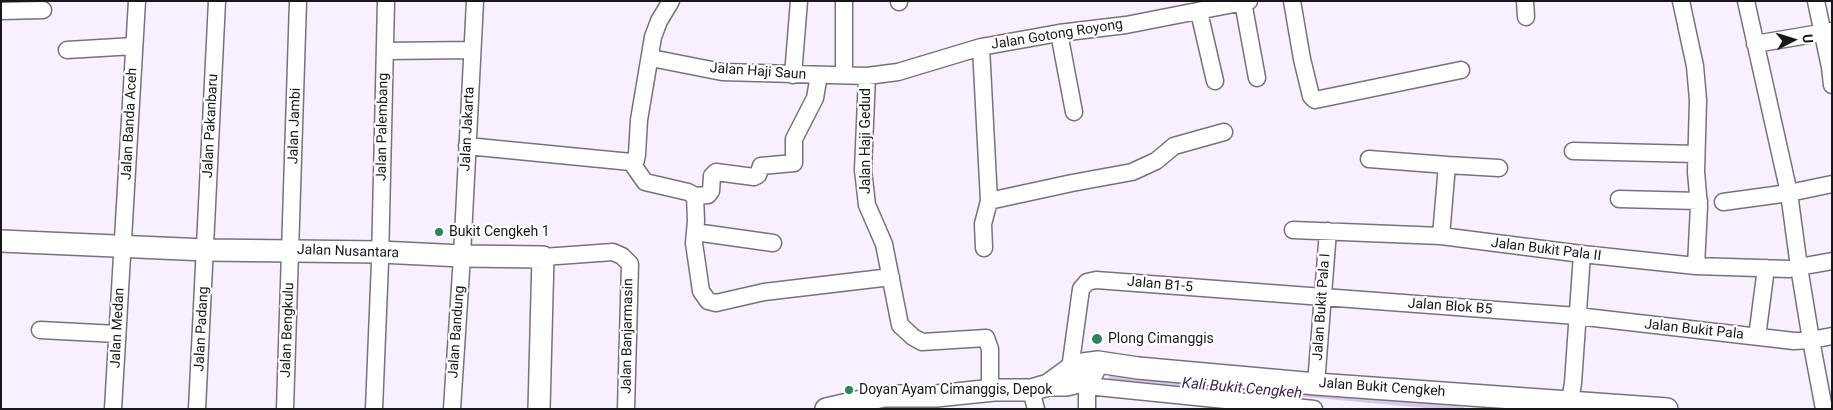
<!DOCTYPE html>
<html>
<head>
<meta charset="utf-8">
<style>
  body { margin:0 }
  #map { position:relative; width:1833px; height:410px; overflow:hidden; background:#f8f0fe; font-family:Roboto,sans-serif }
  canvas { display:block }
  .frame { position:absolute; inset:0; border:2px solid #18161b; pointer-events:none }
  .north { position:absolute; left:1768px; top:15px; width:50px; height:50px; -webkit-text-stroke:4px #fff; paint-order:stroke; rotate:85deg; font-size:14px; font-weight:700; line-height:20px; text-align:center; color:#18161b }
  .north::after { content:''; display:block; margin:auto; width:18px; height:22px; background:#18161b; clip-path:polygon(50% 0,100% 100%,50% 72%,0 100%) }
</style>
</head>
<body>
<div id="map">
<canvas width="1833" height="410"></canvas>
<div class="frame"></div>
<div class="north">U</div>
</div>
<script>
const ctx = document.querySelector('canvas').getContext('2d');
ctx.lineJoin = 'round';
const poly = rows => new Path2D(rows.map(r => 'M' + r).join(''));
function stroke(path, color, width, dash) { ctx.strokeStyle = color; ctx.lineWidth = width; ctx.lineCap = dash ? 'butt' : 'round'; ctx.setLineDash(dash || []); ctx.stroke(path); }
function write(font, color, halo, rows, align = 'center') {
  ctx.font = font + ' Roboto,sans-serif'; ctx.lineWidth = 4.5; ctx.setLineDash([]); ctx.textBaseline = 'middle'; ctx.strokeStyle = halo; ctx.fillStyle = color; for (const [text, x, y, turn = 0] of rows) {
    ctx.save(); ctx.translate(x, y); ctx.rotate((+turn || 0) * Math.PI / 180); ctx.textAlign = isNaN(turn) ? turn : align; if (halo) ctx.strokeText(text, 0, 0); ctx.fillText(text, 0, 0); ctx.restore();
  }
}
stroke(poly([
  [1111,377,1462,409]
]), '#dac5eb', 4.5);
const minor = poly([
  [1292,1,1302,59,1311,96,1315,100,1461,70],
  [1525,1,1526,17],
  [1681,1,1695,66,1698,100,1696,172,1699,206,1696,266],
  [1816,1,1830,67,1832,85],
  [899,2,899,1],
  [1243,2,1257,78],
  [1,11,43,10],
  [1199,12,1215,81],
  [1059,33,1074,112],
  [1755,44,1832,31],
  [981,47,989,201,983,224,984,248],
  [67,50,134,46],
  [385,51,472,50],
  [651,58,722,72,867,76,898,72,981,47,1059,33,1126,25,1249,1],
  [793,75,799,1],
  [844,75,844,1],
  [867,76,863,170,867,205,884,244,900,325,913,337,922,342,986,338,990,349,990,391],
  [467,146,631,162,645,182,688,192,695,196,696,221,694,243,701,291,708,301,716,303,764,292,891,277],
  [1573,151,1696,154],
  [1369,159,1447,165],
  [631,162,636,160,637,154,639,120,653,37,659,21,671,1],
  [695,196,708,195,711,191,712,176,716,172,754,177,758,175,761,166,794,163,794,139,815,98,819,75],
  [1619,199,1699,201],
  [989,201,1072,183,1132,172,1156,161,1174,146,1224,132],
  [1723,202,1789,193,1832,184],
  [1293,230,1441,236,1582,254,1696,266,1789,269,1799,267,1789,193,1746,1],
  [695,232,773,243],
  [1441,236,1447,165,1499,168],
  [543,257,613,252,622,256,630,264,626,409],
  [40,330,117,334],
  [1757,337,1766,268],
  [1070,369,1081,289,1087,282,1096,280,1577,316,1794,341,1811,340,1832,336],
  [1086,380,1087,386,1314,409],
  [1316,384,1328,231],
  [1087,386,1087,409],
  [1031,390,1036,409],
  [1570,401,1573,383,1582,254],
  [113,409,137,1],
  [197,409,217,1],
  [285,409,298,1],
  [374,409,380,262,386,1],
  [452,409,462,256,475,1],
  [1824,409,1811,340,1799,267,1832,261]
]);
const tertiary = poly([
  [1,241,206,250,380,252,462,256,543,257,539,409],
  [1048,385,1070,369,1083,364,1098,362,1138,368,1316,384,1667,409],
  [826,409,884,396,936,396,994,390,1031,390,1048,385,1066,385,1086,380,1091,376,1098,362]
]);
stroke(minor, '#78717d', 19);
stroke(tertiary, '#78717d', 24);
stroke(minor, '#fff', 16);
stroke(tertiary, '#fff', 21);
for (const [x, y, r, color] of [
  [439,232,5,"#2d8458"],
  [1097,339,6,"#2d8458"],
  [849,390,5,"#2d8458"]
]) { const dot = new Path2D(); dot.arc(x, y, r, 0, 2 * Math.PI); ctx.fillStyle = color; ctx.fill(dot); stroke(dot, '#fff', 2); }
write('14px', '#18161b', '#fff', [
  ["Jalan Gotong Royong",1057,35,-9],
  ["Jalan Haji Saun",758,72,4],
  ["Jalan Banda Aceh",130,124,-87],
  ["Jalan Pakanbaru",211,126,-87],
  ["Jalan Jambi",295,126,-88],
  ["Jalan Palembang",383,127,-89],
  ["Jalan Jakarta",468,129,-87],
  ["Jalan Haji Gedud",866,141,-90],
  ["Jalan Bukit Pala II",1546,250,7],
  ["Jalan Nusantara",348,252,2],
  ["Jalan B1-5",1160,285,5],
  ["Jalan Bukit Pala I",1322,307,-86],
  ["Jalan Blok B5",1450,307,4],
  ["Jalan Medan",118,328,-87],
  ["Jalan Padang",202,329,-87],
  ["Jalan Bengkulu",288,330,-88],
  ["Jalan Bukit Pala",1694,330,6],
  ["Jalan Bandung",457,332,-86],
  ["Jalan Banjarmasin",628,336,-89],
  ["Jalan Bukit Cengkeh",1382,388,4]
]);
write('14px', '#18161b', '#fff', [
  ["Bukit Cengkeh 1",449,232],
  ["Plong Cimanggis",1108,339],
  ["Doyan Ayam Cimanggis, Depok",859,390]
], 'left');
write('italic 15px', '#3f2352', '#fff', [
  ["Kali Bukit Cengkeh",1242,389,5]
]);
</script>
</body>
</html>
